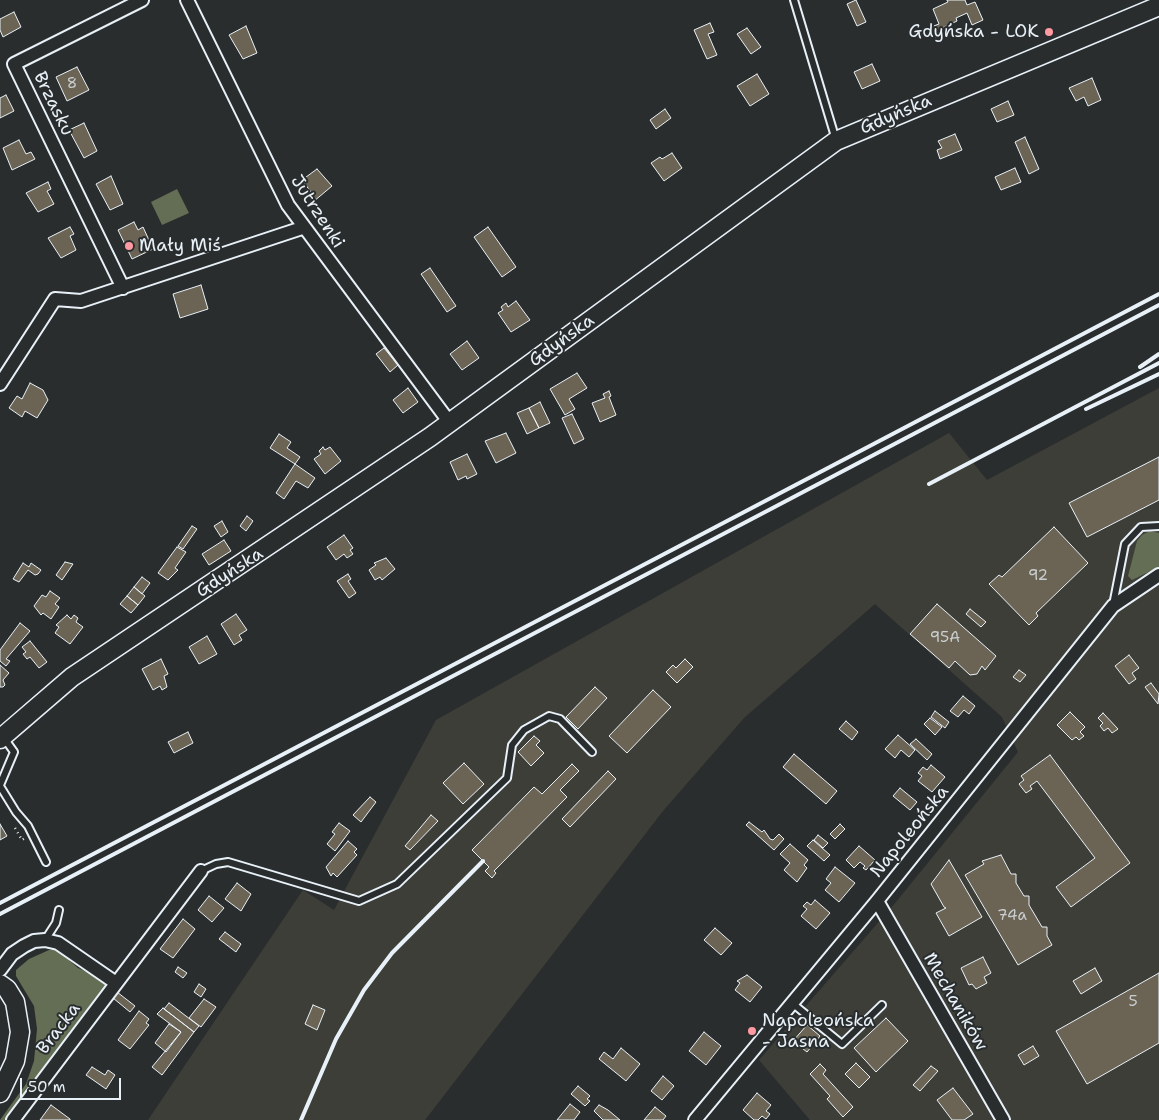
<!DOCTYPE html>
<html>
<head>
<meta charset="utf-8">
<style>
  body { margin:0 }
  #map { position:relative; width:1159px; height:1120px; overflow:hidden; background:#2a2d2e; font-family:"Shantell Sans",sans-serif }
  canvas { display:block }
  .scale { position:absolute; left:20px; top:1078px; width:101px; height:22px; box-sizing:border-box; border:2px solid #e8f1f8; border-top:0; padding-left:6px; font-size:15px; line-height:18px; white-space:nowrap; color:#e8f1f8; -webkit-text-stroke:4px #2a2d2e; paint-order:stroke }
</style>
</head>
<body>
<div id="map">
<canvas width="1159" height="1120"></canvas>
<div class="scale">50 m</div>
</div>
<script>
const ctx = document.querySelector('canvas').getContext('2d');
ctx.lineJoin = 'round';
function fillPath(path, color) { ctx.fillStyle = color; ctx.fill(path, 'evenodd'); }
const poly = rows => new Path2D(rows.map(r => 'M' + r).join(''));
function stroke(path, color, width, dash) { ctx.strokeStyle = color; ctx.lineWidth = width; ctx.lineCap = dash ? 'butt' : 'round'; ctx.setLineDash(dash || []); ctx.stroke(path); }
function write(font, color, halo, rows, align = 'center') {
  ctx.font = font + ' "Shantell Sans",sans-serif'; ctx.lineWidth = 4; ctx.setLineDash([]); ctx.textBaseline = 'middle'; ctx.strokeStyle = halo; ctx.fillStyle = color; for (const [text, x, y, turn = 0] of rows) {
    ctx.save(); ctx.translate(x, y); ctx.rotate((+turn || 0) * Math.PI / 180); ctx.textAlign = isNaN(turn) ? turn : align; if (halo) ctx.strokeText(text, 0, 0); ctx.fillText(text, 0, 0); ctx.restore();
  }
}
fillPath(poly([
  [1159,388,1159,1120,810,1120,759,1060,896,902,1018,752,1002,717,875,604,744,718,663,811,425,1120,148,1120,303,890,334,910,436,720,949,433,987,480]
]), '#3e3e39');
fillPath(poly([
  [177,189,189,213,162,225,151,202],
  [1150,531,1159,533,1159,567,1132,580,1128,576,1137,541,1142,535],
  [56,949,78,968,99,977,106,984,105,991,9,1120,0,1120,26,1084,34,1061,37,1029,34,1006,16,976,16,970,29,959,49,950]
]), '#646e55');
const building = poly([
  [856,0,866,22,857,26,847,4,856,0],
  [947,0,965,0,967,5,975,2,983,20,972,25,967,13,956,18,957,21,942,28,945,36,936,39,931,27,939,24,933,9,948,2,947,0],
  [14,12,21,27,3,37,0,30,0,19,14,12],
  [710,23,714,32,708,34,717,55,707,59,694,30,710,23],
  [246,26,257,53,243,59,229,35,246,26],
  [747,28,761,47,751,54,737,34,747,28],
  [872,64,880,81,862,89,854,72,872,64],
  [77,67,89,90,67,101,56,77,77,67],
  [757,74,769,94,750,106,737,86,757,74],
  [1092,78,1101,100,1088,106,1084,97,1076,101,1069,88,1092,78],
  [6,95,14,111,0,118,0,98,6,95],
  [1008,101,1014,115,997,122,991,109,1008,101],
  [665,109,671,118,656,129,650,120,665,109],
  [84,123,97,151,84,158,69,130,84,123],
  [955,134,962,150,940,159,937,150,942,148,938,141,955,134],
  [1025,137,1039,169,1029,174,1015,142,1025,137],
  [19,140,26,154,31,152,35,159,12,170,3,148,19,140],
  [672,153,682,168,664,181,651,163,660,157,662,159,672,153],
  [1015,168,1021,182,1001,190,995,177,1015,168],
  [317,169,332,186,313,202,307,195,311,192,302,180,317,169],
  [111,176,123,204,110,210,96,184,111,176],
  [48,182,51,189,47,191,54,204,38,212,26,193,48,182],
  [134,222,138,230,143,227,153,249,132,259,118,230,134,222],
  [70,227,74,234,70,236,76,250,61,258,48,238,70,227],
  [488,227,516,267,502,277,474,237,488,227],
  [430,268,456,306,447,312,421,274,430,268],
  [201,285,208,309,180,318,173,294,201,285],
  [516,301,530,320,511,332,498,313,503,310,501,307,506,303,508,307,516,301],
  [467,341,479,358,462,370,450,354,467,341],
  [384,348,398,365,390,372,376,354,384,348],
  [577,373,587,388,569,399,575,409,565,415,550,389,577,373],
  [30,383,43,390,48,400,37,418,25,411,22,417,9,408,17,396,22,399,30,383],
  [408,388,418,402,403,413,393,400,408,388],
  [609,391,611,396,609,397,616,415,600,422,592,403,605,398,603,394,609,391],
  [540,402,550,423,539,428,529,408,540,402],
  [529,408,539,428,527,434,517,413,529,408],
  [572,414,584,439,574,444,562,418,572,414],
  [506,433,516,453,496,463,485,441,506,433],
  [279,434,291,442,287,448,300,457,295,464,270,448,279,434],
  [323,447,325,450,330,447,341,461,325,474,314,459,321,454,319,451,323,447],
  [467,454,477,474,467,479,466,476,458,480,450,462,467,454],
  [1159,457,1159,500,1087,537,1069,503,1159,457],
  [295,464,315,478,308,488,296,481,284,499,276,493,295,464],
  [247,516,253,521,246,531,240,526,247,516],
  [222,521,228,532,221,537,214,526,222,521],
  [192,526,197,529,183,549,178,546,192,526],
  [1054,527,1088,563,1036,613,1038,616,1029,625,989,584,999,575,1002,577,1054,527],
  [344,535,353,548,350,550,353,554,347,558,344,554,336,560,327,547,344,535],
  [224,540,231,551,209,565,202,554,224,540],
  [177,547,186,552,175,568,178,570,168,580,158,573,177,547],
  [386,558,395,569,382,580,380,577,375,580,369,570,376,565,374,563,386,558],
  [65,562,73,564,62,580,56,575,65,562],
  [23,563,29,567,31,563,41,570,38,574,35,575,28,570,19,582,13,579,23,563],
  [348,574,351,579,348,581,356,593,349,598,337,581,348,574],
  [142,577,150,583,142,594,134,587,142,577],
  [134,587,145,596,138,605,127,596,134,587],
  [50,591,60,598,55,604,59,607,51,619,43,613,41,615,34,606,42,595,46,597,50,591],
  [127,596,138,605,131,613,120,604,127,596],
  [937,604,996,656,985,670,982,666,977,674,970,675,955,661,949,668,910,634,937,604],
  [970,609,986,622,981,627,966,614,970,609],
  [236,614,247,630,239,635,242,640,234,645,221,624,236,614],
  [67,615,71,619,74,615,78,618,76,622,83,627,70,644,55,633,59,627,56,625,67,615],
  [20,623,30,631,6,659,10,661,6,666,0,661,0,650,20,623],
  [207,636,217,654,199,664,189,647,207,636],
  [30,641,47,662,39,668,30,657,27,659,23,654,26,652,22,647,30,641],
  [1129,655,1139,668,1132,673,1136,679,1129,684,1115,666,1129,655],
  [161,659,168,674,164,676,167,687,162,690,160,686,153,690,142,669,161,659],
  [685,659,693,667,677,683,666,672,673,665,676,668,685,659],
  [0,665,9,673,3,680,5,685,3,687,0,687,0,665],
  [1019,670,1026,675,1020,682,1013,677,1019,670],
  [1151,683,1159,694,1158,704,1145,687,1151,683],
  [595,687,607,698,578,729,566,717,595,687],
  [653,690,671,707,627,753,609,736,653,690],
  [963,696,975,706,969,714,964,710,958,717,950,711,963,696],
  [935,711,949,722,945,728,931,717,935,711],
  [1070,712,1085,727,1080,732,1084,736,1079,740,1076,737,1072,740,1057,725,1070,712],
  [1103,713,1118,729,1112,733,1108,728,1104,731,1100,726,1103,723,1098,718,1103,713],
  [930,718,942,727,935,735,924,724,930,718],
  [846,721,858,732,852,740,839,729,846,721],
  [188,732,193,743,174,753,168,742,188,732],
  [898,735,915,750,909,757,901,750,895,758,885,749,898,735],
  [534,736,540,741,536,745,544,753,531,766,518,752,534,736],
  [916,739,932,754,927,760,910,744,916,739],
  [794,754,837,791,826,804,783,767,794,754],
  [1050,755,1130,863,1071,907,1056,887,1095,858,1037,781,1030,786,1032,789,1026,793,1019,784,1024,780,1021,776,1050,755],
  [464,763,484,784,463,804,443,783,464,763],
  [572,764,579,771,560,790,567,797,494,871,496,873,492,878,485,871,489,867,472,850,534,787,542,794,572,764],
  [931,765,945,777,932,792,918,781,922,776,918,773,923,767,927,770,931,765],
  [608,771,616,779,570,827,562,819,608,771],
  [900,788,917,802,910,810,893,796,900,788],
  [370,797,376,802,361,822,353,815,370,797],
  [431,815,438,821,410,850,405,846,431,815],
  [749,822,762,832,764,830,770,839,773,840,779,834,784,839,774,850,746,825,749,822],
  [339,823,350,831,335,851,327,844,335,834,332,832,339,823],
  [0,824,7,836,0,840,0,824],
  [840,824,845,829,835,839,830,834,840,824],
  [818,835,828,843,823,848,814,840,818,835],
  [813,840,830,855,824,861,807,846,813,840],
  [348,841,357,849,354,852,357,855,337,877,333,873,331,876,326,867,348,841],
  [790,844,808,860,804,865,807,868,797,882,784,870,790,863,780,854,790,844],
  [859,846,875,860,866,870,863,868,865,866,860,862,854,868,846,860,859,846],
  [1001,855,1011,874,1016,874,1016,883,1024,896,1029,896,1029,905,1042,927,1047,927,1047,936,1052,945,1018,965,965,875,984,864,982,861,1001,855],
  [949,860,982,917,949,936,936,913,946,908,944,907,931,884,949,860],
  [835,867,855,883,839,902,825,890,831,883,826,879,835,867],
  [237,883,251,894,241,911,225,899,237,883],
  [209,896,224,908,212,922,198,910,209,896],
  [815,900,830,913,816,929,801,916,807,909,803,906,807,902,811,905,815,900],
  [183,919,195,929,173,958,160,949,183,919],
  [715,928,732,943,721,955,704,940,715,928],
  [225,932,241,944,236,952,219,939,225,932],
  [983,957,991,973,984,977,987,983,976,989,972,984,969,985,961,968,983,957],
  [178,967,187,973,183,978,175,972,178,967],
  [1095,968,1102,981,1081,994,1073,981,1095,968],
  [1159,973,1159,1043,1087,1084,1056,1031,1159,973],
  [747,975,762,987,750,1002,735,990,740,983,737,981,747,975],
  [199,984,206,989,201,997,194,992,199,984],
  [117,992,135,1006,130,1012,113,998,117,992],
  [204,999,216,1007,201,1027,189,1018,204,999],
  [169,1003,199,1026,194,1032,164,1009,169,1003],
  [313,1005,325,1010,317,1030,305,1024,313,1005],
  [163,1008,194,1032,162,1075,152,1067,181,1032,157,1014,163,1008],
  [139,1011,149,1019,146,1023,149,1025,130,1049,118,1040,139,1011],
  [886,1018,908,1041,876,1072,854,1048,886,1018],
  [169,1024,181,1032,166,1052,155,1043,169,1024],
  [807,1025,820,1036,807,1052,793,1041,807,1025],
  [704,1032,721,1046,706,1065,689,1051,704,1032],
  [1033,1046,1039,1056,1024,1065,1018,1055,1033,1046],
  [621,1048,640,1064,626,1081,599,1059,604,1052,613,1059,621,1048],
  [856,1063,870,1077,859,1088,845,1074,856,1063],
  [820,1064,826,1070,823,1074,853,1107,843,1117,827,1099,830,1096,810,1074,820,1064],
  [931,1066,938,1071,920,1091,913,1085,931,1066],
  [92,1067,105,1075,108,1070,115,1075,106,1089,86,1075,92,1067],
  [663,1076,674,1086,662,1100,651,1091,663,1076],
  [578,1086,590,1096,587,1099,590,1101,585,1106,571,1094,578,1086],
  [953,1088,973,1114,964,1120,952,1120,937,1100,953,1088],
  [757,1093,771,1105,766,1111,770,1114,766,1119,762,1116,758,1120,754,1120,743,1110,757,1093],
  [570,1104,580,1112,574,1120,557,1120,570,1104],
  [51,1105,70,1119,70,1120,40,1120,51,1105],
  [599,1105,608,1110,620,1120,603,1120,594,1111,599,1105],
  [655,1107,666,1116,663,1120,644,1120,655,1107]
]);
fillPath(building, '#6b6454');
stroke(building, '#e8f1f8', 1);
const lane = poly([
  [794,0,836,140],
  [1113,605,1125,544,1141,527,1159,526],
  [0,785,14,752,4,738],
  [0,786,16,812,28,826,46,862],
  [201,871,216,864,228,862,359,901,397,884,507,778,512,745,524,730,549,716,560,719,592,752],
  [45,940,56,923,59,910],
  [792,1003,842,1044,882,1005]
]);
const street = poly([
  [187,0,288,205,450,423],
  [123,288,14,64,142,0],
  [0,384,55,299,81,301,302,228],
  [877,901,1003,1120],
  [0,970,12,954,24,946,34,941,45,940,58,943,116,983],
  [13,1120,201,871],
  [695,1120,877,901,1113,606,1159,575]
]);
const secondary = poly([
  [0,739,72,677,430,437,836,141,1159,6],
  [0,984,7,989,15,1002,20,1032,15,1061,0,1093]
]);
stroke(lane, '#e8f1f8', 10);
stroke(street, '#e8f1f8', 16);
stroke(secondary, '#e8f1f8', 21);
stroke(poly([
  [15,828,22,840,25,838]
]), '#e8f1f8', 2.5, [1, 4]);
stroke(lane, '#2a2d2e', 6);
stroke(street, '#2a2d2e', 12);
stroke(secondary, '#2a2d2e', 18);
stroke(poly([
  [1140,367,1159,354],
  [1086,409,1159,374],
  [929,484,1159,363],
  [0,903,1159,294],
  [0,914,1159,305],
  [301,1120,336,1039,364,990,392,953,483,861]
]), '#e8f1f8', 4);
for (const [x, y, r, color] of [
  [1049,32,5,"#ff9aa2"],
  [129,246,5,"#ff9aa2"],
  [752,1031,5,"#ff9aa2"]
]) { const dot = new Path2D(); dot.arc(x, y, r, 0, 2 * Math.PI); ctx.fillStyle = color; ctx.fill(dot); stroke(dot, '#2a2d2e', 2); }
write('15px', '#c9cecf', null, [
  ["8",72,84],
  ["92",1038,576],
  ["95A",945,638],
  ["74a",1012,916],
  ["5",1133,1002]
]);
write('18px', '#e8f1f8', '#2a2d2e', [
  ["Gdyńska - LOK",1039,32,"right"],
  ["Mały Miś",139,246],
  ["Napoleońska",762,1021],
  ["- Jasna",762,1042]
], 'left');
write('18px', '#e8f1f8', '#2a2d2e', [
  ["Brzasku",53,104,64],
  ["Gdyńska",896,115,-23],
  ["Jutrzenki",317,212,57],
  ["Gdyńska",562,341,-36],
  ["Gdyńska",230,573,-33],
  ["Napoleońska",910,832,-51],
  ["Mechaników",955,1002,60],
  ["Bracka",59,1029,-53]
]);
</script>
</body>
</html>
